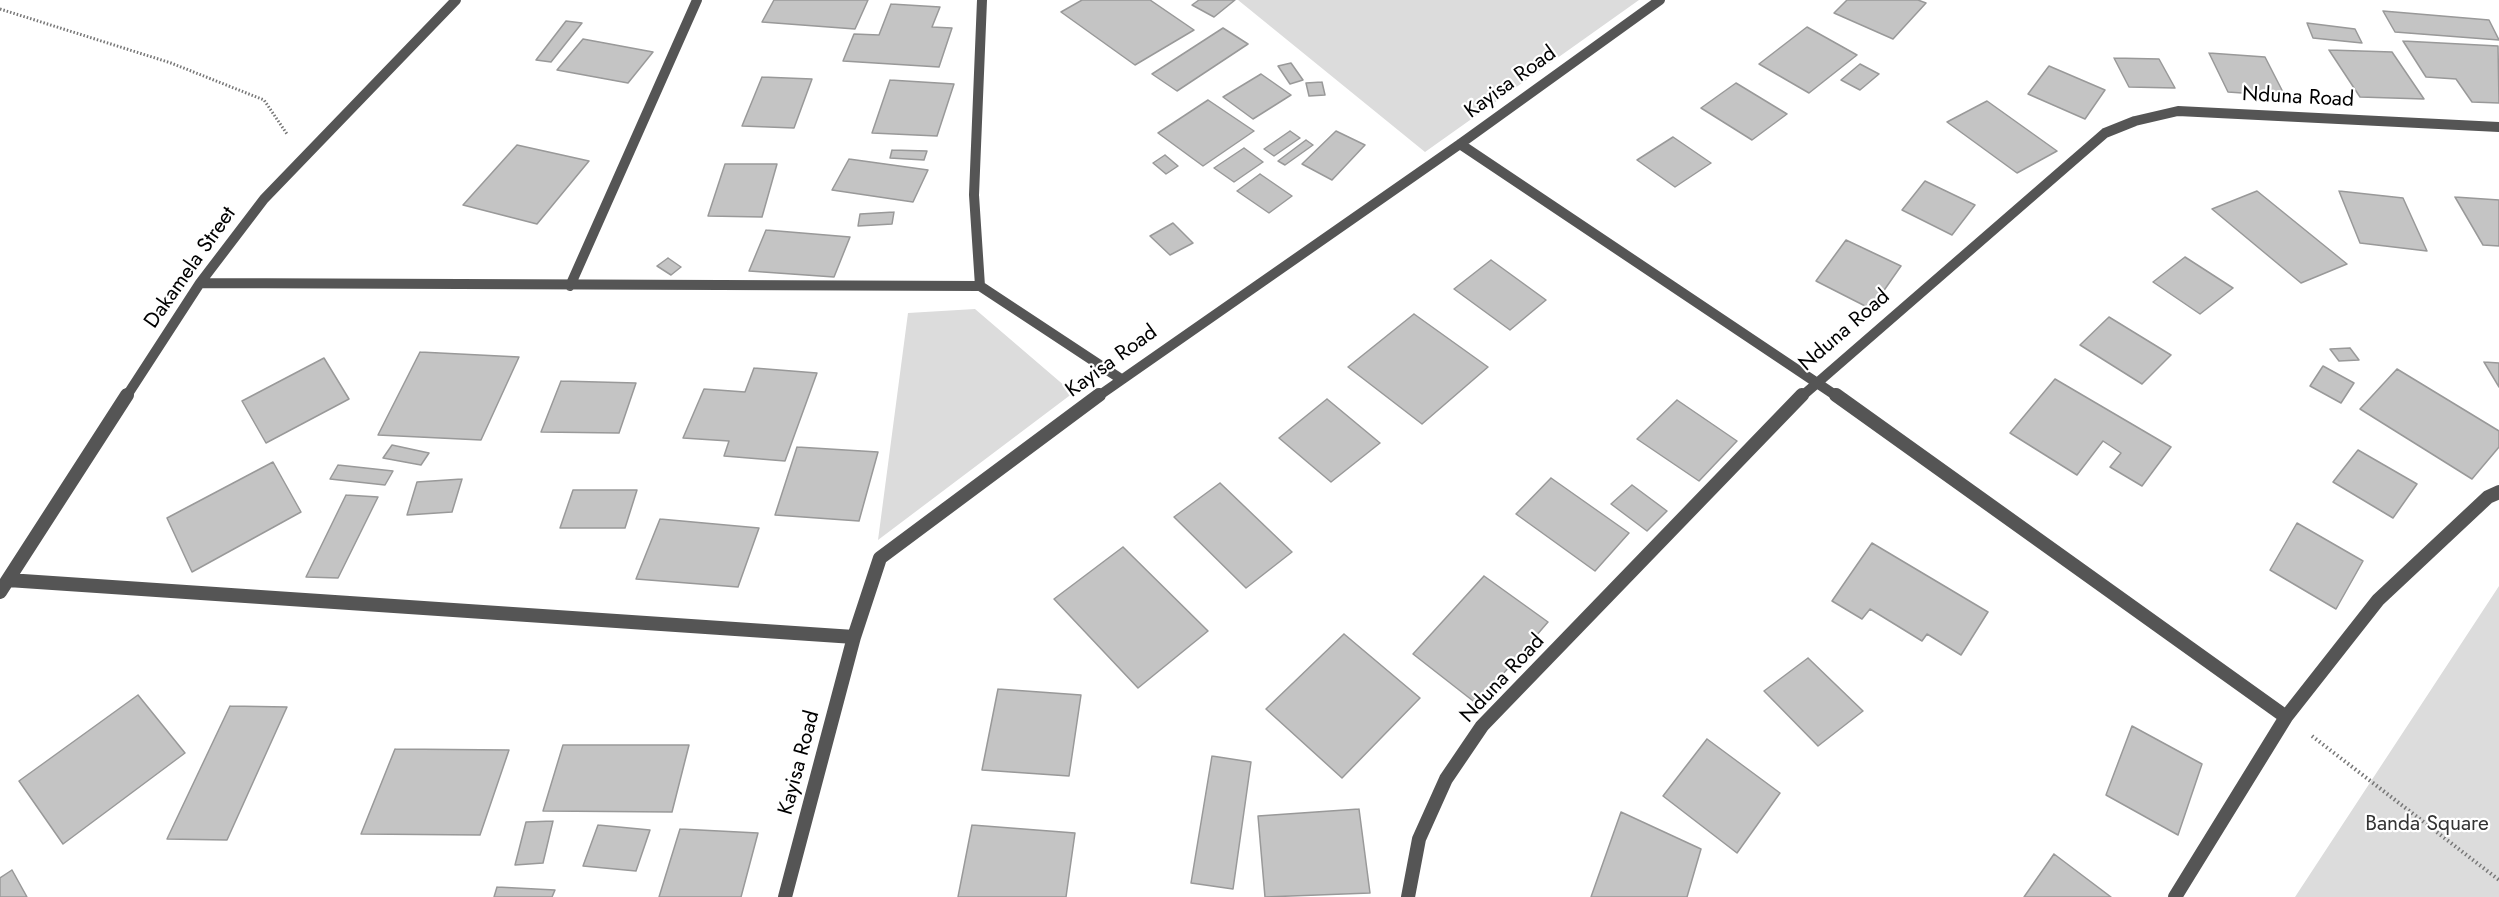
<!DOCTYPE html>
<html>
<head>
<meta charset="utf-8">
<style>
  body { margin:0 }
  canvas { display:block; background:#fff }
</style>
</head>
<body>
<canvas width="2499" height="897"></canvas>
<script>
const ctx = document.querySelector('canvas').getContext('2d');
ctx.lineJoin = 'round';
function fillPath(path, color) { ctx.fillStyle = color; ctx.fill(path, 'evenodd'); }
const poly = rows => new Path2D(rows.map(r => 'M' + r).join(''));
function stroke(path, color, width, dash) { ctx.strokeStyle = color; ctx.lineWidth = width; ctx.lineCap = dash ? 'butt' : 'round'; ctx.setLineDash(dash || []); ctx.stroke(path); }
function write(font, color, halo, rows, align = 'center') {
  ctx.font = font + ' Jost,sans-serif'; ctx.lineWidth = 4.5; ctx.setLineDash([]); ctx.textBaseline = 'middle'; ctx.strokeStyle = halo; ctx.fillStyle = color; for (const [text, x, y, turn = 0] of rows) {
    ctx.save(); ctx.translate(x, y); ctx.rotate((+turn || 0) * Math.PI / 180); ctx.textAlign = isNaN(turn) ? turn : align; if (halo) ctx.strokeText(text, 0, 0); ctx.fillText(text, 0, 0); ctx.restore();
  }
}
fillPath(poly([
  [1238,0,1639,0,1425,152],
  [975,309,1073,393,878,540,908,313],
  [2499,586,2499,897,2295,897]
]), '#dcdcdc');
const building = poly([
  [774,0,868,0,855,29,762,22,774,0],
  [1082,0,1150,0,1194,30,1135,65,1061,12,1082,0],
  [1199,0,1235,0,1214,17,1192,5,1199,0],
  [1847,0,1918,0,1926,3,1893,39,1834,13,1847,0],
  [891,4,940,7,932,27,952,28,939,67,843,61,854,34,879,35,891,4],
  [2383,11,2489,20,2499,40,2395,32,2383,11],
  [566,21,582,23,551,62,536,60,566,21],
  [2307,23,2355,29,2362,43,2313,38,2307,23],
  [1807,27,1857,55,1809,93,1759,64,1807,27],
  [1223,28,1248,44,1177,91,1152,74,1223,28],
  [583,39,653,52,628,83,557,70,583,39],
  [2403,41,2498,46,2499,103,2472,102,2456,79,2426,77,2403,41],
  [2329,50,2392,52,2424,99,2360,97,2329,50],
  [2209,53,2265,57,2285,96,2228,92,2209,53],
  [2114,58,2159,59,2175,88,2129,87,2114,58],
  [1291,63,1303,80,1290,84,1278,66,1291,63],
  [1860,64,1879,74,1860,90,1841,80,1860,64],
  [2049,66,2105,90,2085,119,2028,94,2049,66],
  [1261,74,1291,95,1253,119,1223,97,1261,74],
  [762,77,812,79,794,128,742,126,762,77],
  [890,80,954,84,937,136,872,133,890,80],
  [1322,82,1325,95,1309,96,1306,83,1322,82],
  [1736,83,1787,114,1752,140,1701,108,1736,83],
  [1208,100,1254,131,1203,166,1158,133,1208,100],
  [1987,101,2057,151,2017,173,1947,122,1987,101],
  [1290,131,1300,138,1274,156,1264,149,1290,131],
  [1336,131,1365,145,1332,180,1302,164,1336,131],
  [1673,137,1711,163,1675,187,1637,160,1673,137],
  [1306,140,1313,145,1285,165,1278,161,1306,140],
  [517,145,589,161,537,224,463,205,517,145],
  [1244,148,1263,162,1234,182,1214,168,1244,148],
  [892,150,927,151,924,160,890,158,892,150],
  [1165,155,1178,166,1166,174,1153,163,1165,155],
  [849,159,928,170,913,202,832,190,849,159],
  [725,164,777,164,762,217,708,216,725,164],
  [1260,174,1292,196,1269,213,1237,191,1260,174],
  [1925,181,1975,205,1952,235,1902,210,1925,181],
  [2257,191,2347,264,2301,283,2212,209,2257,191],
  [2339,191,2403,198,2427,251,2360,243,2339,191],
  [2455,197,2499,200,2499,246,2483,245,2455,197],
  [894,212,892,224,858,226,860,214,894,212],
  [1173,223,1193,243,1170,255,1150,236,1173,223],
  [766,230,850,237,834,277,749,271,766,230],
  [1846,240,1901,266,1871,309,1816,281,1846,240],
  [2185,257,2233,288,2200,314,2153,282,2185,257],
  [668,258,681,267,671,275,657,266,668,258],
  [1491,260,1546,300,1510,330,1454,289,1491,260],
  [1414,314,1488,367,1422,424,1348,367,1414,314],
  [2109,317,2171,355,2142,384,2080,345,2109,317],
  [2350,348,2359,360,2339,361,2330,349,2350,348],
  [420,352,519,357,481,440,378,435,420,352],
  [324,358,349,399,266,443,242,401,324,358],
  [2484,362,2499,363,2499,387,2484,362],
  [2323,366,2354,383,2341,403,2310,386,2323,366],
  [754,368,817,373,785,461,724,456,729,441,683,438,704,389,745,392,754,368],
  [2397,369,2499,431,2499,447,2472,479,2360,409,2397,369],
  [2055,379,2171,447,2142,486,2110,467,2121,453,2103,441,2077,475,2010,433,2055,379],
  [561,381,636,383,619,433,541,432,561,381],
  [1327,399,1380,443,1331,482,1279,438,1327,399],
  [1677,400,1737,441,1699,481,1637,439,1677,400],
  [392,445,429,453,421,465,383,458,392,445],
  [797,447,878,452,859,521,775,515,797,447],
  [2358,450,2417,484,2393,518,2333,482,2358,450],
  [273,462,301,512,192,572,167,518,273,462],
  [338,465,393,471,385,485,330,479,338,465],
  [1551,478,1629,533,1595,571,1516,514,1551,478],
  [462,479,452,512,407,515,417,482,462,479],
  [1220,483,1292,552,1246,588,1174,517,1220,483],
  [1632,485,1667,511,1647,531,1611,504,1632,485],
  [573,490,637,490,625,528,560,528,573,490],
  [346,495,378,497,338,578,306,577,346,495],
  [660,519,759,528,738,587,636,579,660,519],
  [2297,523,2363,561,2336,609,2270,570,2297,523],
  [1872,543,1988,612,1961,655,1927,634,1922,641,1870,609,1862,619,1832,601,1872,543],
  [1123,547,1208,631,1138,688,1054,599,1123,547],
  [1484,576,1548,622,1477,704,1413,654,1484,576],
  [1344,634,1420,698,1342,778,1266,709,1344,634],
  [1808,658,1863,711,1818,746,1764,691,1808,658],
  [998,689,1081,695,1069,776,982,770,998,689],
  [138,695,185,753,63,844,19,781,138,695],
  [230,706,287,707,227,840,167,839,230,706],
  [2132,726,2202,764,2178,835,2106,795,2132,726],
  [1707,739,1780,793,1737,853,1663,796,1707,739],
  [563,745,689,745,672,812,543,811,563,745],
  [395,749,509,750,480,835,361,834,395,749],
  [1212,756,1251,762,1233,889,1191,883,1212,756],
  [1359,809,1370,893,1265,897,1258,816,1359,809],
  [1621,812,1701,849,1687,897,1591,897,1621,812],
  [553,821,543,863,515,865,526,822,553,821],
  [598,825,650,830,636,871,583,866,598,825],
  [972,825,1075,833,1066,897,958,897,972,825],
  [680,829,758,833,741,897,659,897,680,829],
  [2054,854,2111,897,2024,897,2054,854],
  [12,870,27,897,0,897,0,878,12,870],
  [497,887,555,890,552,897,494,897,497,887]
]);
fillPath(building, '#c4c4c4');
stroke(building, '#999', 1.5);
stroke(poly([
  [0,9,171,63,264,100,287,134]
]), '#777', 3, [1.5, 2]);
stroke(poly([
  [2312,736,2499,880]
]), '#777', 4, [1.5, 3]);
stroke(poly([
  [982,0,974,195,980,286,1121,379],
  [1460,144,1838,397],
  [200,283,980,286],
  [570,286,697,0],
  [126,397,200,283,264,199,456,0],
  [1097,397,1460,144,1660,0],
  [1801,397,2105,133,2135,121,2178,111,2499,127]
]), '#555', 10);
stroke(poly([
  [1836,395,2286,717],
  [8,580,854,637],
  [0,592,127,395],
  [785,897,854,637,880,558,1099,395],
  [1408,897,1419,839,1446,779,1482,726,1802,395],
  [2175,897,2286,717,2378,600,2488,497,2499,492]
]), '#555', 14);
write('21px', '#000', '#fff', [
  ["Kayisa Road",1511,83,-36],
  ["Nduna Road",2298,98,3],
  ["Dakamela Street",191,268,-55],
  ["Nduna Road",1845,331,-41],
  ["Kayisa Road",1112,362,-36],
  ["Nduna Road",1503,679,-47],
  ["Kayisa Road",800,763,-75]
]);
write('21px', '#333', '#fff', [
  ["Banda Square",2427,825]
]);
</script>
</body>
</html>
